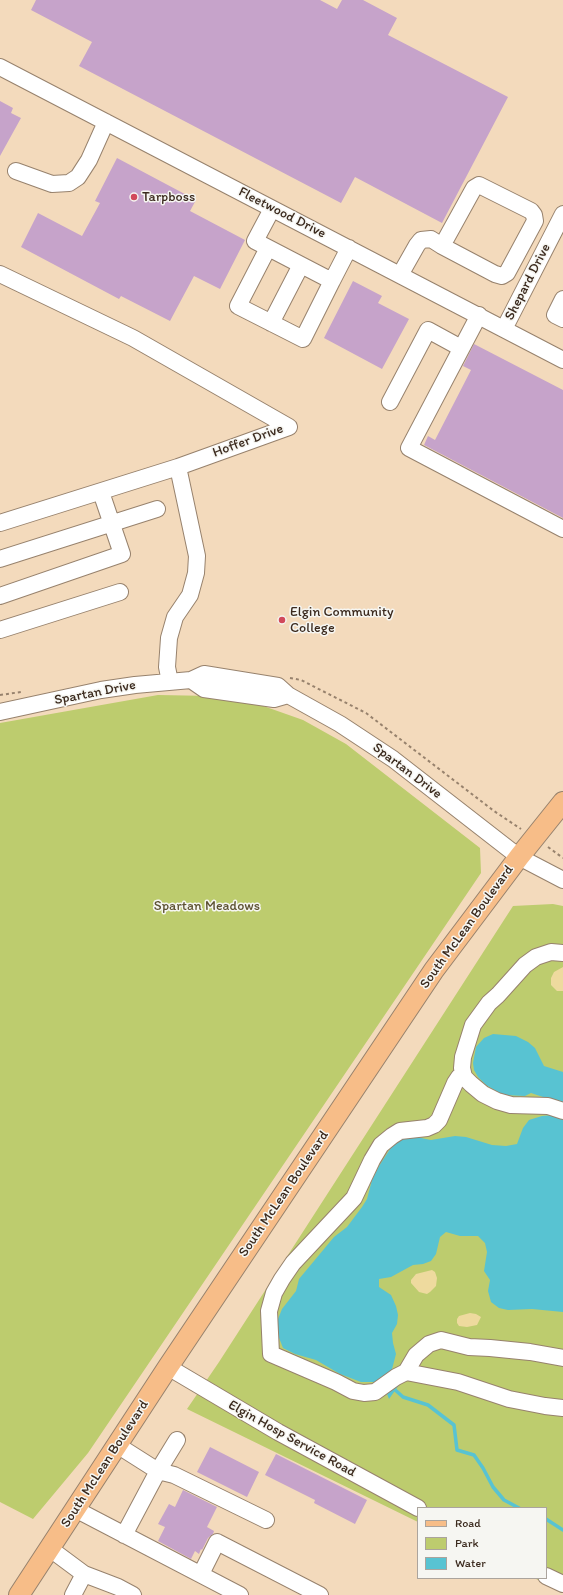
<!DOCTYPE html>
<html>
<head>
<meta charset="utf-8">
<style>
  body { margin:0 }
  #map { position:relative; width:563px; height:1595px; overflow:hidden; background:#f3dabc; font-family:Itim,sans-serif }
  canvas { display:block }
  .legend { position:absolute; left:417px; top:1507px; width:130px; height:72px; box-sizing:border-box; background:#f6f6f2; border:1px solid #aba49d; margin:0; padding:5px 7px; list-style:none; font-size:12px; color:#3b2a1e }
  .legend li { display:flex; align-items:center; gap:8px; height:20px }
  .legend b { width:20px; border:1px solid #aba49d }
</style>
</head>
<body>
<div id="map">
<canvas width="563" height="1595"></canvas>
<ul class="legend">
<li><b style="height:5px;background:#f7bd88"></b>Road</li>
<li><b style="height:11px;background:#bdcc6e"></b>Park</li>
<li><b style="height:11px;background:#58c3d2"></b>Water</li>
</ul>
</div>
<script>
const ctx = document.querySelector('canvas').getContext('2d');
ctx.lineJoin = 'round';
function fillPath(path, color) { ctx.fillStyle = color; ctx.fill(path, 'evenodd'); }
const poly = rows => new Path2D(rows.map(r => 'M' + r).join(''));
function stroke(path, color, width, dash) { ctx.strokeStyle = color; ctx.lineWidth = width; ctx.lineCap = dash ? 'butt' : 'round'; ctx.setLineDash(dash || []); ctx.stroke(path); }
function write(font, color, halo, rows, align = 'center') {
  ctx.font = font + ' Itim,sans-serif'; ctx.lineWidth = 3; ctx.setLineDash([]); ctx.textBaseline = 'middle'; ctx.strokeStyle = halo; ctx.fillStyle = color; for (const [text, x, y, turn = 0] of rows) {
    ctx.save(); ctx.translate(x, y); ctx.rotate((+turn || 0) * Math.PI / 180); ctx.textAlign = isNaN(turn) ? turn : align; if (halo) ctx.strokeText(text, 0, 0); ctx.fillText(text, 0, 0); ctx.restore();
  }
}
fillPath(poly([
  [158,695,212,696,252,702,303,720,346,744,480,848,481,873,88,1453,33,1519,0,1502,0,723],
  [553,904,563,906,563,1592,534,1578,546,1578,546,1508,418,1508,418,1522,187,1409,219,1362,513,906]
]), '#bdcc6e');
fillPath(poly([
  [563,967,563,991,557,991,551,985,551,978,554,972],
  [432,1270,435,1272,437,1278,436,1286,430,1292,427,1294,419,1292,411,1283,411,1280,416,1274],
  [470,1313,476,1314,481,1317,477,1325,467,1327,459,1326,457,1323,457,1319,459,1316]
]), '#eeda9e');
fillPath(poly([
  [493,1034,516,1036,528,1042,535,1048,544,1066,563,1072,563,1312,532,1309,508,1310,499,1308,491,1302,488,1291,490,1280,484,1271,487,1252,485,1243,478,1236,460,1236,446,1232,440,1237,436,1254,431,1261,423,1264,413,1265,391,1277,379,1279,379,1287,391,1295,396,1306,398,1315,397,1324,392,1333,393,1343,396,1354,391,1373,399,1385,389,1399,381,1378,376,1382,361,1382,340,1374,316,1360,295,1354,283,1348,276,1330,278,1319,282,1309,296,1291,299,1279,334,1237,347,1227,362,1207,367,1199,372,1180,379,1166,392,1146,400,1139,411,1136,431,1140,455,1136,466,1137,492,1145,506,1146,517,1144,523,1128,529,1120,542,1116,553,1115,549,1099,531,1093,525,1096,503,1095,486,1085,478,1077,474,1070,473,1063,476,1047,484,1038]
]), '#58c3d2');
stroke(poly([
  [393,1388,403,1397,428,1405,454,1425,457,1450,474,1455,483,1468,493,1487,504,1500,519,1508],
  [546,1519,563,1530]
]), '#58c3d2', 3.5);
fillPath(poly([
  [36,0,320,0,337,9,342,0,363,0,397,18,388,35,508,97,442,223,355,177,341,203,79,66,92,42,31,10],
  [0,101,13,108,11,113,21,118,0,156],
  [117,158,196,200,190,211,245,240,220,289,194,276,170,321,121,296,119,299,21,247,38,213,82,236,100,203,95,201],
  [353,281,382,296,378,303,409,319,382,369,324,338],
  [474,344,563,390,563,518,424,445,428,436,435,440,471,370,463,366],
  [210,1447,259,1472,247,1497,197,1472],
  [276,1454,367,1500,355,1524,314,1503,315,1500,265,1475],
  [183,1490,217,1507,207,1527,214,1531,213,1534,208,1538,202,1550,201,1549,199,1554,195,1551,191,1559,158,1541,165,1527,158,1524,169,1504,175,1507]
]), '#c6a3ca');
const minor = poly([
  [0,67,563,360],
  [16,171,52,184,69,183,78,177,89,160,106,122],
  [272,209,255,241,332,281,349,248],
  [268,248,238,306,303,339,332,281],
  [0,274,133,338,289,427,178,467,197,556,196,573,190,595,175,617,169,638,167,667,170,682],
  [400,275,417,245,421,240,431,239,442,246,495,274,502,276,507,273,535,221,534,215,531,211,479,185,474,188,442,246],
  [563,299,555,315,563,319],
  [479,315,409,448,563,529],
  [271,323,301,265],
  [504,329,563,214],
  [390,402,428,330,461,348],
  [0,523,178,467],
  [0,559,157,509],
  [0,596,122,554,101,492],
  [0,630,120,592],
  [191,680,204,689,274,699,288,695],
  [0,712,101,690,135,685,191,680,204,674,278,686,288,695,340,724,393,759,519,857,563,880],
  [563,953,551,952,536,957,525,965,498,995,489,1003,473,1025,463,1057,462,1068,464,1077,471,1084,483,1094,497,1101,511,1105,548,1106,563,1111],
  [464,1077,459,1077,455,1083,439,1120,434,1125,427,1128,400,1131,392,1136,381,1145,372,1160,354,1198,293,1263,282,1279,274,1293,269,1311,271,1354,336,1382,353,1391,364,1393,375,1392,396,1377,406,1372,416,1355,429,1344,441,1340,469,1347,490,1348,530,1352,563,1358],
  [168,1367,278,1432,418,1508],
  [406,1372,458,1382,509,1399,545,1406,563,1408],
  [177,1440,158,1471,174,1475,266,1520],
  [117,1445,158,1471,124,1535],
  [75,1509,240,1595],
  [49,1548,84,1574,118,1587,133,1595],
  [201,1574,217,1542,320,1595],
  [546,1576,563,1584],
  [73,1595,84,1574]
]);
const major = poly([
  [19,1595,168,1367,434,970,519,857,563,802]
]);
stroke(minor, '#97826d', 18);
stroke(major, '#97826d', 22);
stroke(poly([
  [290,678,301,680,366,713,494,811,521,829],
  [0,695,21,692],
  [548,847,563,858]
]), '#97826d', 2, [3, 3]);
stroke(minor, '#fff', 16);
stroke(major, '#f7bd88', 20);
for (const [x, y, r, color] of [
  [134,197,4,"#d1495b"],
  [282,620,4,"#d1495b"]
]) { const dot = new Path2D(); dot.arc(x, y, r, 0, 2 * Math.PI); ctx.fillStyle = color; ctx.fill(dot); stroke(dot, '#f6f6f2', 1.5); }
write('14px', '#3b2a1e', '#f6f6f2', [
  ["Tarpboss",142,197],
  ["Elgin Community",290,612],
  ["College",290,628]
], 'left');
write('14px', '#3b2a1e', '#f6f6f2', [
  ["Fleetwood Drive",282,213,27],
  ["Shepard Drive",528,282,-63],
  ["Hoffer Drive",248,441,-20],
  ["Spartan Drive",95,693,-11],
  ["Spartan Drive",407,771,37],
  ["South McLean Boulevard",467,927,-54],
  ["South McLean Boulevard",284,1194,-56],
  ["Elgin Hosp Service Road",292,1439,29],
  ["South McLean Boulevard",105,1464,-57]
]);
write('14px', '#5c5232', '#f6f6f2', [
  ["Spartan Meadows",207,906]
]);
</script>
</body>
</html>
